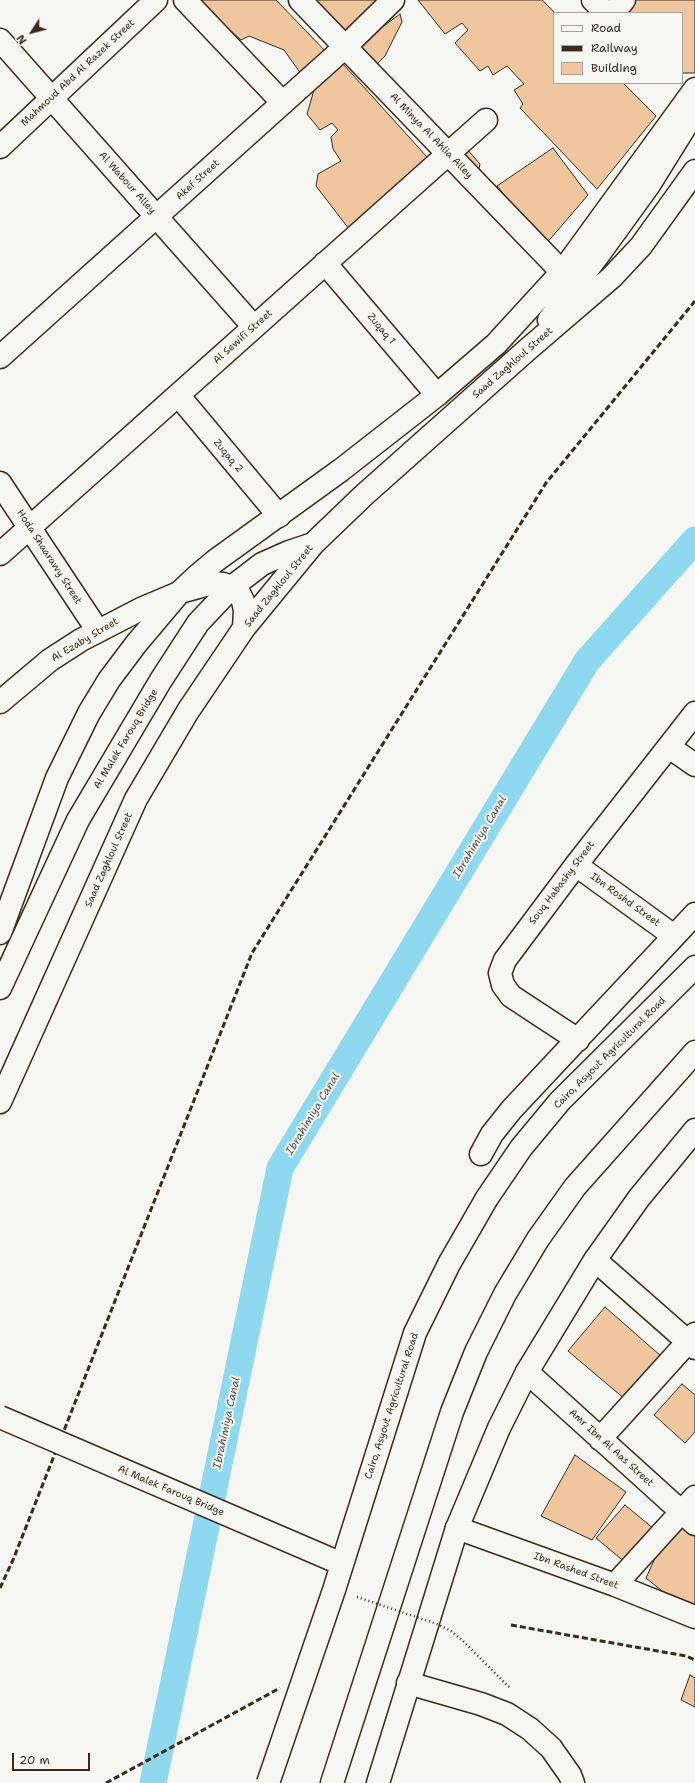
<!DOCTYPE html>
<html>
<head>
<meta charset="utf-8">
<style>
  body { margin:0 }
  #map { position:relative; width:695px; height:1783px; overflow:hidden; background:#f6f6f2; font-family:"Shantell Sans",sans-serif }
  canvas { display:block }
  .legend { position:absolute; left:553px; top:12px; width:130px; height:72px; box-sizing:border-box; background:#f6f6f2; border:1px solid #aba49d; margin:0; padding:5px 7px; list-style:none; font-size:12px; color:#3b2a1e }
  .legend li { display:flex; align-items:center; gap:8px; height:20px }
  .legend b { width:20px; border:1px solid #aba49d }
  .north { position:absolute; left:12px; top:12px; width:40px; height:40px; -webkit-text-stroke:3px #f6f6f2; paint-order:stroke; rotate:234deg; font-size:11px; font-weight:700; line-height:16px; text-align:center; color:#3b2a1e }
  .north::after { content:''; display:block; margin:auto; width:14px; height:18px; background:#3b2a1e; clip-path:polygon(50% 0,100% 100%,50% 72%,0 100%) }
  .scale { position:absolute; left:12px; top:1753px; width:78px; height:18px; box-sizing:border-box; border:2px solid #3b2a1e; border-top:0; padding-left:5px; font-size:12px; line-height:14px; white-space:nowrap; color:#3b2a1e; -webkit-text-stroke:3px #f6f6f2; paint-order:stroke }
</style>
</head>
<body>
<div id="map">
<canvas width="695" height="1783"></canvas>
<ul class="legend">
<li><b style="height:5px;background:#f6f6f2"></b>Road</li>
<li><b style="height:5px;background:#3b2a1e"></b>Railway</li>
<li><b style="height:11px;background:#efc69e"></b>Building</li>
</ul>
<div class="north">N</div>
<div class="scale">20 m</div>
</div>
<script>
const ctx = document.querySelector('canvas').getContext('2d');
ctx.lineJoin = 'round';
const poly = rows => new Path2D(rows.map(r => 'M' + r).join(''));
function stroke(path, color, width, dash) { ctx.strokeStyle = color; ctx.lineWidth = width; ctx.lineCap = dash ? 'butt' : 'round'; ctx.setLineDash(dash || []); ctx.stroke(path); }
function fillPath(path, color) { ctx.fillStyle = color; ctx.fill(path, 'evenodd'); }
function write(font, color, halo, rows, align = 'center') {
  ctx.font = font + ' "Shantell Sans",sans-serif'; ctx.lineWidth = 4; ctx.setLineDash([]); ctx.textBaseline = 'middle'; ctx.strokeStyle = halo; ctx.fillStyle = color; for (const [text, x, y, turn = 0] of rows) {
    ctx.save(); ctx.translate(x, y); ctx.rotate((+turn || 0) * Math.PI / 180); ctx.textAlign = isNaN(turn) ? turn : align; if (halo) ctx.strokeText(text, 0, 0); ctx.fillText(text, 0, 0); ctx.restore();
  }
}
stroke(poly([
  [153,1783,280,1168,587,661,695,540]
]), '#8fd9f0', 27);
const building = poly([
  [194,0,276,0,331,57,306,81,284,50,249,36,241,40,231,31,226,29,194,0],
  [306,0,389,0,346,38,306,0],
  [418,0,542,0,555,13,554,83,623,83,656,116,597,189,520,108,523,104,514,90,524,84,507,66,493,75,488,66,480,71,455,43,468,30,462,23,445,34,418,0],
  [626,0,695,0,695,73,682,73,682,13,616,13,626,0],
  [400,14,402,22,385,56,374,67,351,50,400,14],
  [343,64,427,157,349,229,316,186,318,174,341,161,333,149,331,137,338,130,332,123,320,130,307,114,314,90,343,64],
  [466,148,480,164,477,178,458,160,466,148],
  [553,148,588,195,545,245,497,186,553,148],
  [605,1307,662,1357,626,1400,568,1351,605,1307],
  [682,1384,695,1395,695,1432,685,1443,654,1415,682,1384],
  [575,1455,626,1492,592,1540,541,1516,575,1455],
  [625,1505,654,1529,626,1563,596,1538,625,1505],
  [681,1522,695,1537,695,1603,687,1611,646,1578,661,1545,681,1522],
  [690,1675,695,1678,695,1707,681,1700,690,1675]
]);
fillPath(building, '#efc69e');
stroke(building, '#3b2a1e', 1);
const street = poly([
  [185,0,283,103],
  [300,0,562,272],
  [593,0,606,13],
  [613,13,624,0],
  [0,40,254,327],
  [0,147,156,0],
  [325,263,437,395],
  [0,357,345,47,393,0],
  [178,395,279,516],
  [0,483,98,631],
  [0,554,486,120],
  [0,702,50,660,81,640,141,609,179,593],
  [669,747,695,765],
  [576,865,674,936],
  [578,1040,511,996,503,985,500,973,505,960,576,865,695,713],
  [481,1154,492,1134,512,1109,695,914],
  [595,1260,695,1348],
  [527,1372,695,1524],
  [600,1439,695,1334],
  [457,1528,615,1585,695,1617],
  [615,1585,695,1497],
  [408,1683,481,1704,507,1714,530,1729,551,1748,570,1775,573,1783]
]);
const secondary = poly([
  [549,320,599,254,649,185,693,114],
  [184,591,213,583,223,584,232,587,239,593,243,601,245,610,244,628],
  [0,933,57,778,89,713,109,680,136,644,179,593,197,576,215,561,341,470,437,395,496,344,562,272,695,89],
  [0,988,78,820,161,680,198,623,232,587,262,564,289,552,313,544],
  [0,1102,136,799,188,711,244,628,313,544,364,495,527,350,612,277,641,246,695,171],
  [487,1198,521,1148,560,1101,695,967]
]);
const highway = poly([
  [332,1783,452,1412,476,1352,505,1294,538,1239,575,1187,695,1052],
  [378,1783,457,1528,499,1428,527,1372,595,1260,639,1198,695,1130]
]);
stroke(street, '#3b2a1e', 25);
stroke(secondary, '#3b2a1e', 25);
stroke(highway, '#3b2a1e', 25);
stroke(street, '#f6f6f2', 22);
stroke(secondary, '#f6f6f2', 22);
stroke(highway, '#f6f6f2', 22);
stroke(poly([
  [0,1588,13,1560,252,953,546,483,695,301],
  [511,1625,686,1656,695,1660],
  [106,1783,280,1688]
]), '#3b2a1e', 3, [6, 3]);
const secondaryBridge = poly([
  [0,1417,342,1564],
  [268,1783,334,1590,415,1333,449,1264,487,1198]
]);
stroke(secondaryBridge, '#3b2a1e', 25, []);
stroke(poly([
  [357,1597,437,1624,451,1631,463,1641,511,1689]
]), '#3b2a1e', 2.5, [1, 3]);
stroke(secondaryBridge, '#f6f6f2', 22);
write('10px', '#3b2a1e', '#f6f6f2', [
  ["Mahmoud Abd Al Razek Street",78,73,-43],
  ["Al Minya Al Ahlia Alley",431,136,46],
  ["Akef Street",198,180,-42],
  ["Al Wabour Alley",127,183,48],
  ["Zuqaq 1",381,329,50],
  ["Al Sewifi Street",243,337,-42],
  ["Saad Zaghloul Street",513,363,-41],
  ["Zuqaq 2",228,456,50],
  ["Hoda Shaarawy Street",49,557,57],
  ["Saad Zaghloul Street",279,586,-51],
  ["Al Ezaby Street",85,640,-31],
  ["Al Malek Farouq Bridge",126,739,-59],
  ["Saad Zaghloul Street",109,860,-66],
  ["Souq Habashy Street",562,883,-53],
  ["Ibn Roshd Street",625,900,36],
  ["Cairo, Asyout Agricultural Road",610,1053,-45],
  ["Cairo, Asyout Agricultural Road",392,1406,-72],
  ["Amr Ibn Al Aas Street",611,1448,42],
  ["Al Malek Farouq Bridge",171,1491,23],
  ["Ibn Rashed Street",576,1571,20]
]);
write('italic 11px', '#505652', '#f6f6f2', [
  ["Ibrahimiya Canal",480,837,-59],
  ["Ibrahimiya Canal",313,1114,-59],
  ["Ibrahimiya Canal",227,1423,-78]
]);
</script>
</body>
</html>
